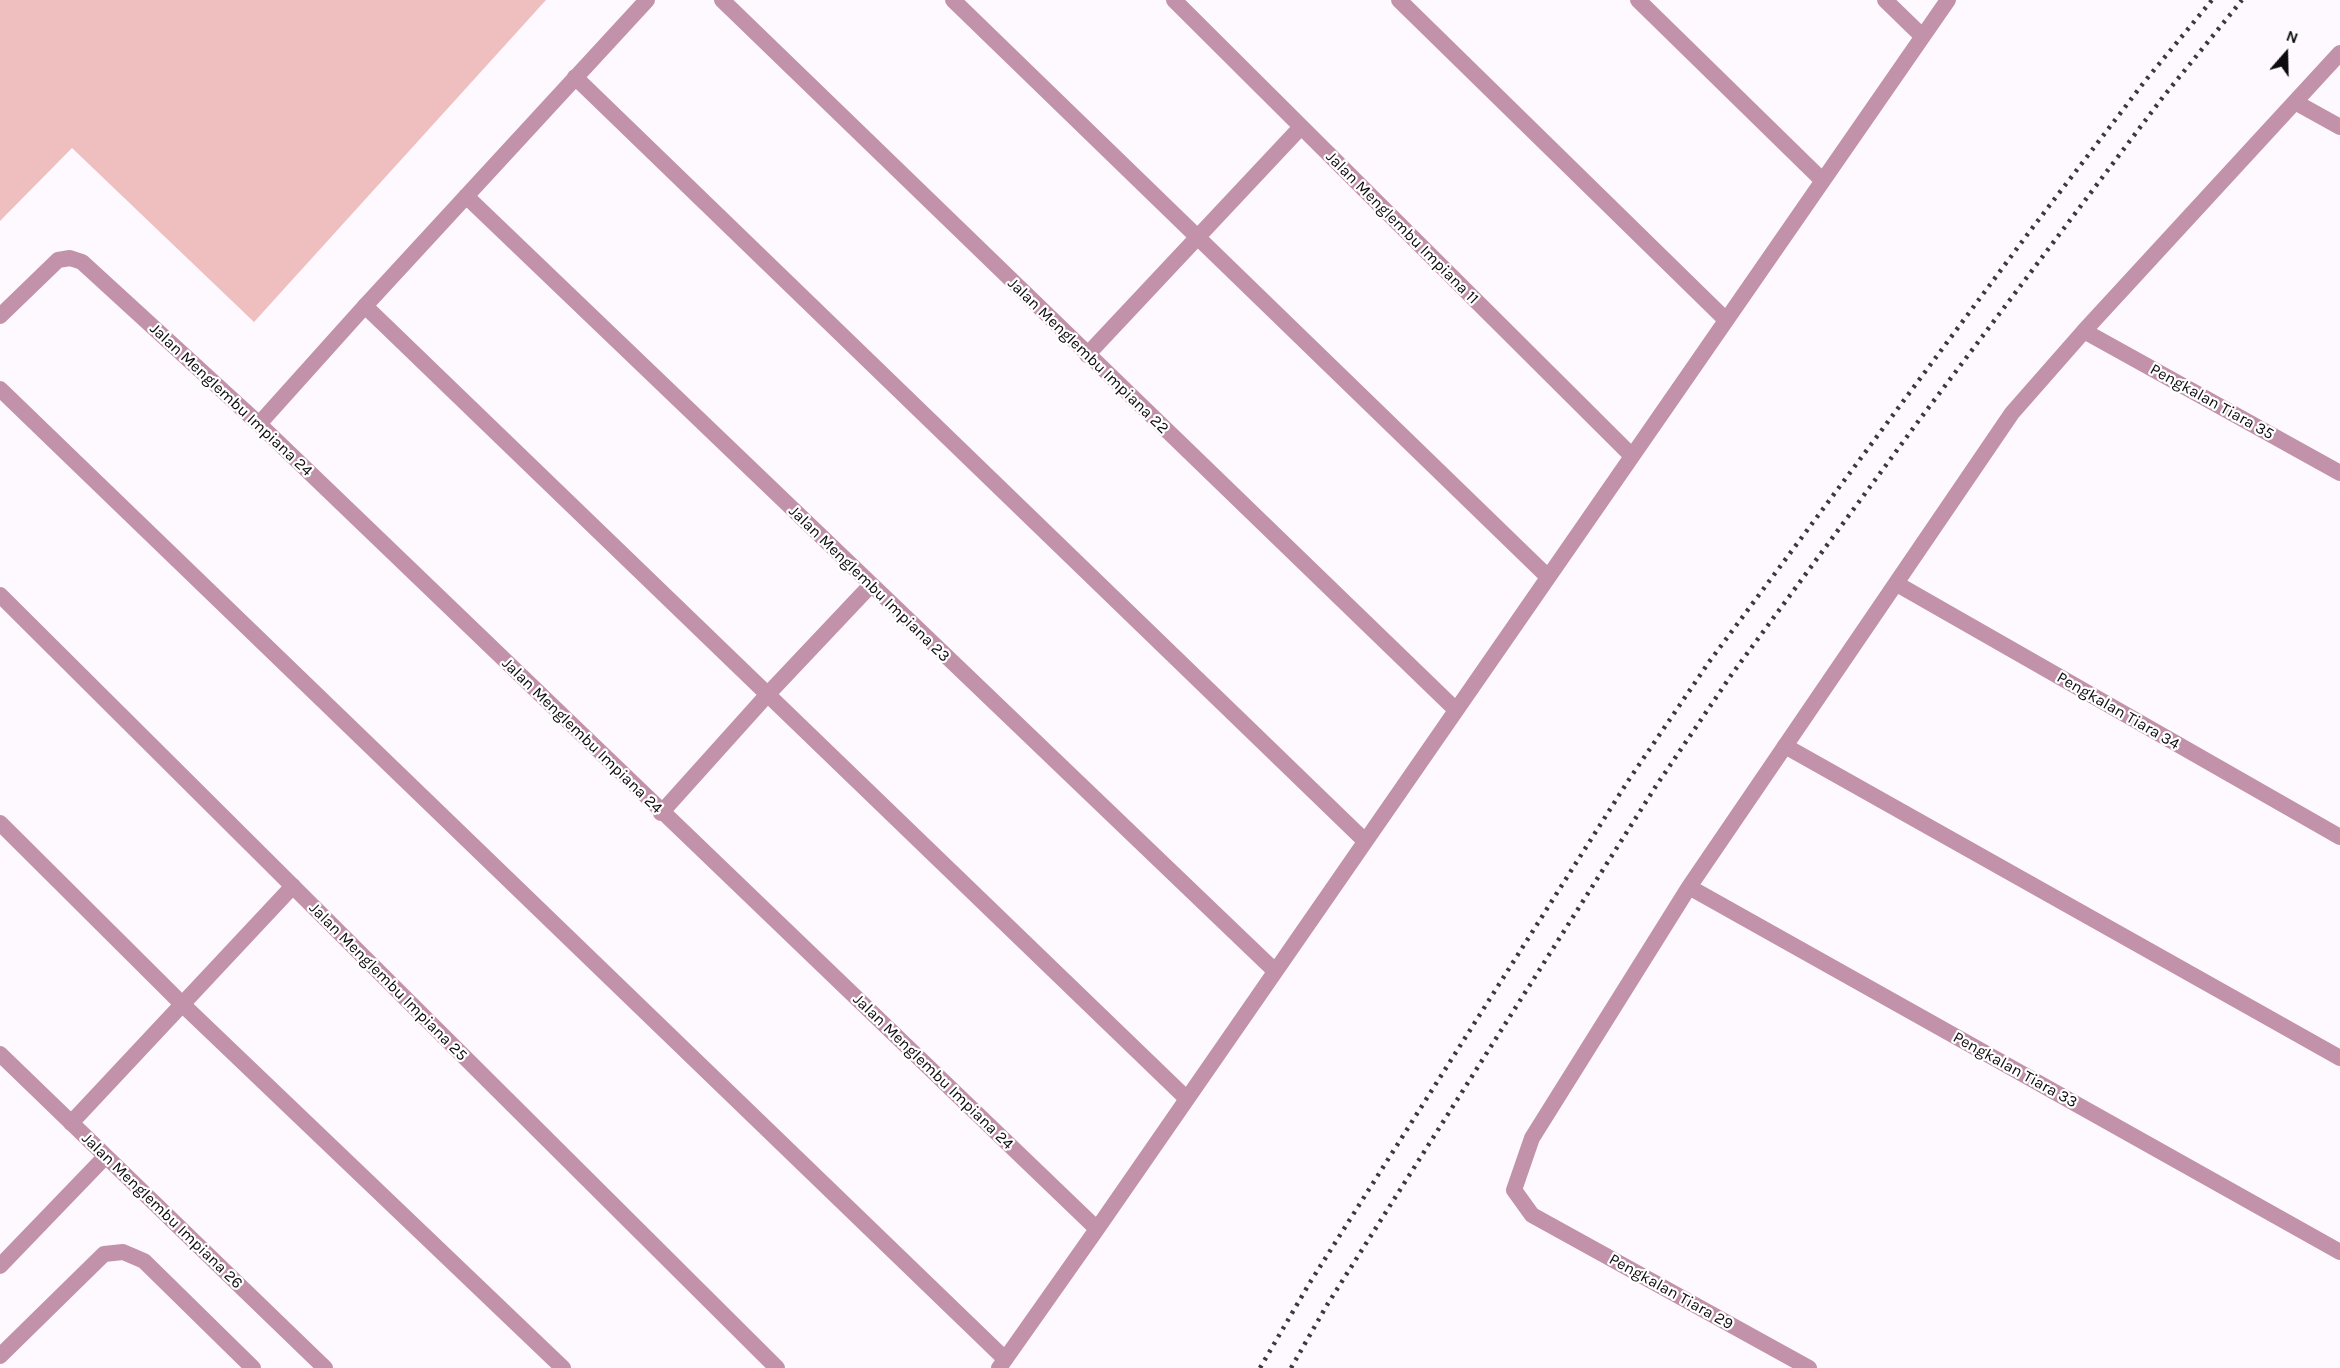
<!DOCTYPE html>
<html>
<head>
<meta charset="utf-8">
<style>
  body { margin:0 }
  #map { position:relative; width:2340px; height:1368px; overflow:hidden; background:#fdf9fe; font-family:Karla,sans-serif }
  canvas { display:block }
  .north { position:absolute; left:2256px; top:24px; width:60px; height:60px; -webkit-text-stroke:4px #fff; paint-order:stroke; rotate:20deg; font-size:16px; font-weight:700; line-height:24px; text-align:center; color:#0e0b0e }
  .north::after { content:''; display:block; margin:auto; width:21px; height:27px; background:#0e0b0e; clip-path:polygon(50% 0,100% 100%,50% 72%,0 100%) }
</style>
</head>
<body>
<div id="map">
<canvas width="2340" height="1368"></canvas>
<div class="north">N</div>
</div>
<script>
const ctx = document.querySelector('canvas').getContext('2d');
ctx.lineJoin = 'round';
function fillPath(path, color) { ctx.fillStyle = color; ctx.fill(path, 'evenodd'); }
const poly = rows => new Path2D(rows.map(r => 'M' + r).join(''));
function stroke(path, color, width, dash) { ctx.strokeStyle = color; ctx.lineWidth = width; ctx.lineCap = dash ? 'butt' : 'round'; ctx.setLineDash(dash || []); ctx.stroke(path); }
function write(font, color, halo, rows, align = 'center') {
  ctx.font = font + ' Karla,sans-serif'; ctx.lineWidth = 4.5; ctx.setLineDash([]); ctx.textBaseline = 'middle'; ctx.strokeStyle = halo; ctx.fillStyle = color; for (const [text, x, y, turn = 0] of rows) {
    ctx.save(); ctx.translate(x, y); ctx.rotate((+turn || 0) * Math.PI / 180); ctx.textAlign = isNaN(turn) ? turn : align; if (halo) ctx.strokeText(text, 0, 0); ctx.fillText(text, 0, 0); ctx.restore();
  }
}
fillPath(poly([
  [0,0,546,0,254,322,72,148,0,221]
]), '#efbfc0');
stroke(poly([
  [953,0,1548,577],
  [1399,0,1726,320],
  [1885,0,1922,36],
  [575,77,1365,841],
  [365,306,1186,1098],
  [1087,355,1301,127],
  [0,389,1005,1359],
  [1785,746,2340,1058],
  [661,813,768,694,870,586],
  [0,823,181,1003,563,1368],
  [71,1123,293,886]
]), '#c192a9', 16);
stroke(poly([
  [722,0,1456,710],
  [1174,0,1632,456],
  [1638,0,1822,180],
  [2295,102,2340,127],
  [466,196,1275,971],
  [0,316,58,260,70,258,82,262,259,424,1097,1229],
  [2084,331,2340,473],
  [259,424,365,306,647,0],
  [1897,584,2340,837],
  [0,595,777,1368],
  [1689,887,2340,1252],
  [0,1054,325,1368],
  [0,1266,105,1157],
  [0,1356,104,1254,123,1252,144,1261,253,1368],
  [999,1368,1097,1229,1948,0],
  [1809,1368,1532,1215,1514,1190,1532,1138,1689,887,2012,413,2084,331,2340,53]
]), '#c192a9', 16);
stroke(poly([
  [1260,1368,1309,1284,1628,781,1709,662,2030,231,2145,81,2212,0],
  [1291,1368,1327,1305,1656,786,1732,674,1920,419,2163,97,2242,0]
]), '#3c393c', 4.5, [3, 6]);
write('16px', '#0e0b0e', '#fff', [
  ["Jalan Menglembu Impiana 11",1402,228,45],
  ["Jalan Menglembu Impiana 22",1088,356,44],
  ["Jalan Menglembu Impiana 24",231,400,43],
  ["Pengkalan Tiara 35",2212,402,29],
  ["Jalan Menglembu Impiana 23",869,584,44],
  ["Pengkalan Tiara 34",2118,711,30],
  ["Jalan Menglembu Impiana 24",582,736,44],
  ["Jalan Menglembu Impiana 25",388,982,45],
  ["Pengkalan Tiara 33",2015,1070,29],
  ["Jalan Menglembu Impiana 24",933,1072,44],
  ["Jalan Menglembu Impiana 26",162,1211,44],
  ["Pengkalan Tiara 29",1671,1292,29]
]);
</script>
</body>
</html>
